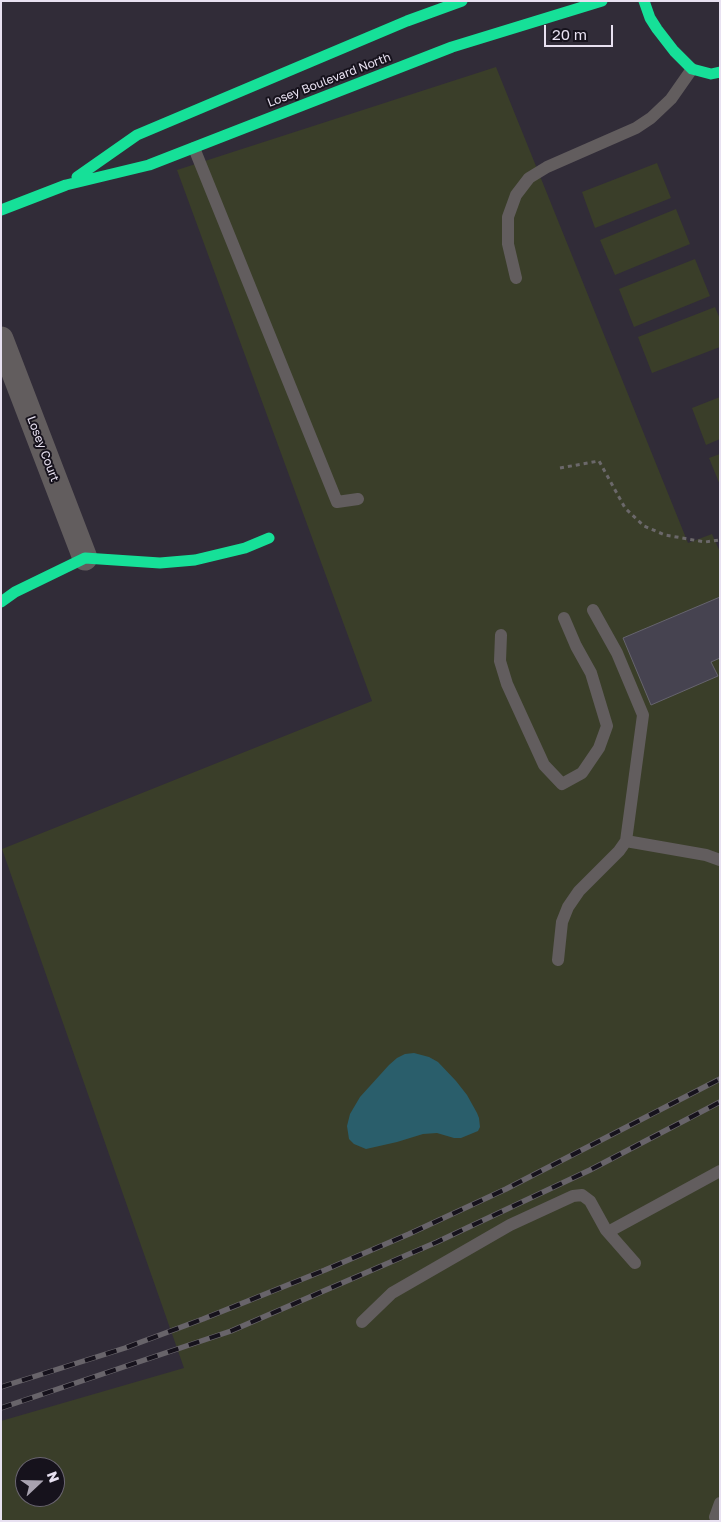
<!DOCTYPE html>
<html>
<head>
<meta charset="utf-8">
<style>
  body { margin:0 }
  #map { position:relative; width:721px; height:1522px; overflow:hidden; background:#312c38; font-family:"Golos Text",sans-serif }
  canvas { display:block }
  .frame { position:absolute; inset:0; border:2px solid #e8e1f1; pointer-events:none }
  .north { position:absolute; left:15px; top:1457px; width:50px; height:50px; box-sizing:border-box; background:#16121c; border:1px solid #6a6571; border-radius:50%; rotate:69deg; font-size:14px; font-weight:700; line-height:20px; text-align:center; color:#e8e1f1 }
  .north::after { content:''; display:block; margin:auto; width:18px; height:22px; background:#a8a2b0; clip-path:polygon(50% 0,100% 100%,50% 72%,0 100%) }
  .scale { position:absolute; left:544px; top:25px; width:69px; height:22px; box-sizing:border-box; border:2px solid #e8e1f1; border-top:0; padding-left:6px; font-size:15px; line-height:18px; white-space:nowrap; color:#e8e1f1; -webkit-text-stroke:4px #16121c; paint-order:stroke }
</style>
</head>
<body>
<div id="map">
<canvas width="721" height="1522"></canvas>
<div class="frame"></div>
<div class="north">N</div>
<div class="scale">20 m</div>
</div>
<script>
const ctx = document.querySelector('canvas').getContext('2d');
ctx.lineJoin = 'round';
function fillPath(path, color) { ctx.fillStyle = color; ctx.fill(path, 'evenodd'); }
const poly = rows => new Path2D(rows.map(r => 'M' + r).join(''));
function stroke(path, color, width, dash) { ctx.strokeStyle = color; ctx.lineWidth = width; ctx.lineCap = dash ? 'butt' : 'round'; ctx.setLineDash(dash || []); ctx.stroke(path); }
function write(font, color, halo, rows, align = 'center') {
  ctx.font = font + ' "Golos Text",sans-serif'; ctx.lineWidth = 4; ctx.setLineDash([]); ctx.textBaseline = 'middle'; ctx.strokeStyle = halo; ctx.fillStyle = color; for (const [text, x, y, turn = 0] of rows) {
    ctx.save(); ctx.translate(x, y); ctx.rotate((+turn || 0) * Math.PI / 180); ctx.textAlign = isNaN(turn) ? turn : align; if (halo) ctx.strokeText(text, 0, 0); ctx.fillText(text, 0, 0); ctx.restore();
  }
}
fillPath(poly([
  [496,67,688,543,712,534,720,552,720,1521,1,1521,1,1421,184,1368,2,849,372,701,177,170],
  [25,1467,55,1467,55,1497,25,1497],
  [657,163,671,198,595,228,582,192],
  [676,209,690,244,615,275,600,240],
  [695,259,710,296,634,327,619,289],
  [715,307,720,319,720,347,652,373,638,337],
  [720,397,720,439,706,445,692,408],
  [720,454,720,485,709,458]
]), '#3a3e29');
fillPath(poly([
  [414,1053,429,1057,438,1062,456,1081,467,1095,477,1113,479,1118,480,1127,478,1131,461,1138,454,1138,437,1133,423,1134,397,1142,366,1149,354,1144,349,1139,347,1126,350,1114,360,1097,389,1065,397,1058,405,1054]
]), '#2a5e6b');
const building = poly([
  [720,597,720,658,711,662,718,676,651,705,623,638,720,597]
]);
fillPath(building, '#464350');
stroke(building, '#66646e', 1);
stroke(poly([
  [560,468,599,461,625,508,644,526,665,535,705,542,720,540]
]), '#6b686a', 3, [4, 4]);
stroke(poly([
  [194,148,337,502,358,499],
  [516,278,508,244,508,217,516,195,529,178,547,167,636,128,651,118,671,99,692,69],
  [501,635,500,661,507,684,544,765,562,784,582,773,599,748,607,726,591,673,576,646,564,618],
  [626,841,706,855,720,860],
  [558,960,562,922,568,907,579,891,619,851,626,841,643,715,617,653,593,610],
  [608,1232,720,1171],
  [362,1322,392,1293,510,1225,573,1196,582,1195,590,1201,606,1230,635,1263],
  [715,1517,720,1503]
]), '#625d5e', 12);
stroke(poly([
  [1,339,85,558]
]), '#625d5e', 25);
stroke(poly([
  [644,1,650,18,657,29,674,51,692,69,711,74,720,72],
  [77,177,137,135,407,21,462,1],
  [1,210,66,185,149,165,452,47,602,1],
  [1,602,15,592,85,558,160,563,195,560,245,548,269,538]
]), '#16e098', 11);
const rail = poly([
  [1,1387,125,1348,203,1319,325,1270,409,1234,506,1189,720,1079],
  [1,1408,231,1331,437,1242,590,1170,720,1102]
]);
stroke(rail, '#68646a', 5.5);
stroke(rail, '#16121c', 4, [11]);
write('12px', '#e8e1f1', '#16121c', [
  ["Losey Boulevard North",329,80,-21],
  ["Losey Court",43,449,69]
]);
</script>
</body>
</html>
